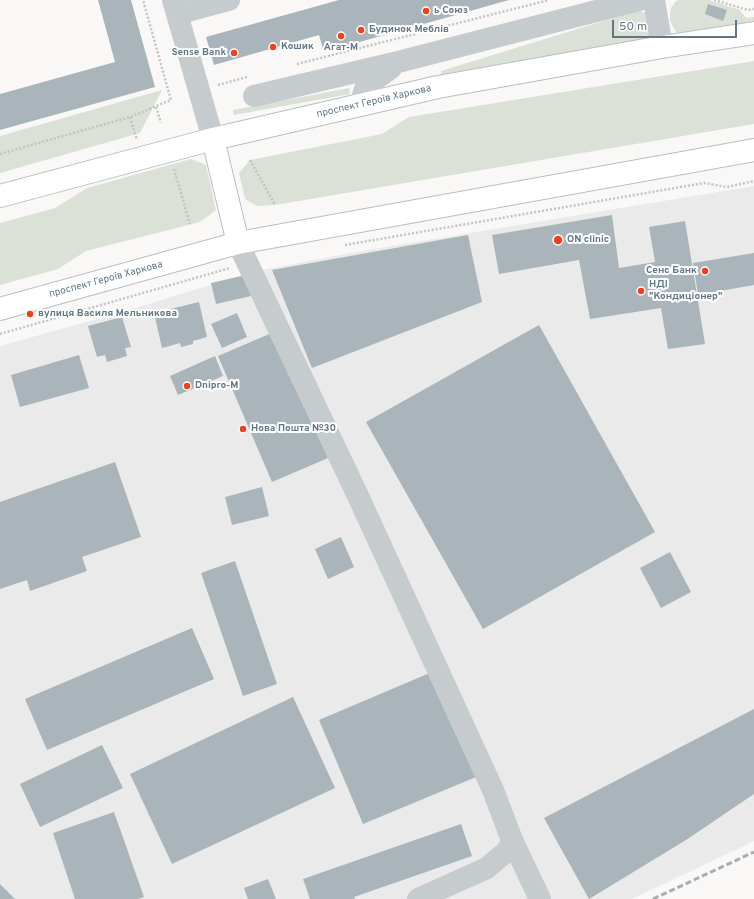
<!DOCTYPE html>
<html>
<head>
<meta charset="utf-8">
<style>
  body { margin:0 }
  #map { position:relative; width:754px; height:899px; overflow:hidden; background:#f9f8f6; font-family:Overpass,sans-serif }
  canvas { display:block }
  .scale { position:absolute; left:612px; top:20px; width:125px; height:18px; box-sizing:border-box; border:2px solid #617783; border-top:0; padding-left:5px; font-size:12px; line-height:14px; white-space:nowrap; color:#617783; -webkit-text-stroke:3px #fff; paint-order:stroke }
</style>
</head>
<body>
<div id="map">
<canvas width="754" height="899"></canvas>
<div class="scale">50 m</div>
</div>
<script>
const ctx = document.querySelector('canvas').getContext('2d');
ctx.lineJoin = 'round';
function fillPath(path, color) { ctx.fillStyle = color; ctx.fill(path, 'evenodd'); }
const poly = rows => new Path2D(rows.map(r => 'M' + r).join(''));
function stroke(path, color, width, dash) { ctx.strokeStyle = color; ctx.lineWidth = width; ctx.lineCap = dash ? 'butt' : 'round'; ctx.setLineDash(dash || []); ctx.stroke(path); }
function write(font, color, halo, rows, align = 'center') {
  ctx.font = font + ' Overpass,sans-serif'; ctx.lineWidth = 4; ctx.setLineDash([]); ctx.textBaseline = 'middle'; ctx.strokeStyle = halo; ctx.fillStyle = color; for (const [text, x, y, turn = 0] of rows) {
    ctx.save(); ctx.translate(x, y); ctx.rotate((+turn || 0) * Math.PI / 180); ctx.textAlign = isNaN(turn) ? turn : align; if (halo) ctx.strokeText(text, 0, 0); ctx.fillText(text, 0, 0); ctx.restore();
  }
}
fillPath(poly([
  [754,186,754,841,632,899,0,899,0,346,126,311,252,272,356,252]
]), '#e9eae9');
fillPath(poly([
  [680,0,709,0,740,10,746,18,754,17,754,21,682,34,676,32,670,21,670,15,671,8,676,1],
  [639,10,647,14,654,24,649,39,442,76,441,71],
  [754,61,754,124,275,205,257,206,245,199,239,173,250,160,382,134,409,117],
  [349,88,350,94,234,115,233,110],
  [162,90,140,133,0,173,0,136],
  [191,159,206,165,216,210,200,222,86,251,58,269,0,285,0,223,55,208,87,188]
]), '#dbe1d6');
fillPath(poly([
  [98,0,131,0,155,87,0,130,0,94,115,62],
  [339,0,509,0,324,52,319,35,214,65,206,37],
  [708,4,727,10,723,21,705,14],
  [612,215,619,268,655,262,649,227,685,221,705,344,668,349,661,308,590,319,579,260,499,274,492,235],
  [468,235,482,302,312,368,272,270],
  [754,253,754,285,698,295,693,263],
  [246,275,251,296,216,304,211,283],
  [199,302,207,337,193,341,193,344,181,347,180,343,162,348,154,313],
  [237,313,247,337,222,348,211,324],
  [122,317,131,347,125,348,127,356,107,362,105,355,97,357,88,326],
  [539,325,655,532,483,629,366,422],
  [274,332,328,458,272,482,218,356],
  [79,355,89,388,20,407,11,375],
  [215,356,223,376,178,395,170,376],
  [115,462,141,537,82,557,87,571,30,591,27,580,0,589,0,502],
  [262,487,269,516,232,525,225,497],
  [341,537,354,567,328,579,315,549],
  [670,552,691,592,661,608,640,568],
  [235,561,277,684,243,696,201,573],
  [192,628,214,679,47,750,25,699],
  [432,672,476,777,363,824,319,720],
  [293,697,335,788,172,864,130,774],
  [754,709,754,794,686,840,589,899,544,818],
  [102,745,123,788,40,827,20,784],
  [114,812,144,897,138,899,75,899,53,833],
  [461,824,472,856,354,897,355,899,310,899,303,879],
  [268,879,276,899,248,899,244,888],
  [0,884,15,899,0,899]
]), '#a9b5ba');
const major = poly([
  [213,139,238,243],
  [0,196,213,139,438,87,662,47,754,33],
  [0,309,238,243,754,150]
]);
stroke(major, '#b9bec1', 24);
stroke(poly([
  [714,0,748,10,754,9],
  [297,64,549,0],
  [218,85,247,77],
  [156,107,161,123],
  [130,117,137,140],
  [0,154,130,117,171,100,143,0],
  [250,160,275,205],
  [174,169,190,224],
  [345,245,704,183,727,187,754,181],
  [0,334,230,268]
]), '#c1c4c6', 2.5, [2, 2]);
stroke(poly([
  [173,0,213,139],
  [654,0,662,47],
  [177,14,229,0],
  [254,96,398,62,639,0],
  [360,105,366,86,391,68],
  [238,243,358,496,493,790,512,840,540,899],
  [418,899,487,868,508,850,512,840]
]), '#c6cbce', 22);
stroke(major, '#fff', 22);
stroke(poly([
  [653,899,754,852]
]), '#a6aeb3', 3, [6, 3]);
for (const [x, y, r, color] of [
  [426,11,4,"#f2401d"],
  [361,30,4,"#f2401d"],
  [341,36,4,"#f2401d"],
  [273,47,4,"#f2401d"],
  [234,53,4,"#f2401d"],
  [558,240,5,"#f2401d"],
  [705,271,4,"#f2401d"],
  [641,291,4,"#f2401d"],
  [30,314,4,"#f2401d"],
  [187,386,4,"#f2401d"],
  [243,429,4,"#f2401d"]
]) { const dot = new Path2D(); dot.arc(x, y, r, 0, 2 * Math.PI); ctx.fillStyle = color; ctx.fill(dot); stroke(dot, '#fff', 1.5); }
write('bold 10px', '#617783', '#fff', [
  ["ь Союз",434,11],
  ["Будинок Меблів",369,30],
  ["Кошик",281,47],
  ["Агат-М",341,48,"center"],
  ["Sense Bank",226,53,"right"],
  ["ON clinic",567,240],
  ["Сенс Банк",697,271,"right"],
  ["НДІ",649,285],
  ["\"Кондиціонер\"",649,297],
  ["вулиця Василя Мельникова",38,314],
  ["Dnipro-M",195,386],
  ["Нова Пошта №30",251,429]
], 'left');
write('10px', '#617783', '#fff', [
  ["проспект Героїв Харкова",374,102,-13],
  ["проспект Героїв Харкова",106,280,-15]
]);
</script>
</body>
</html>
